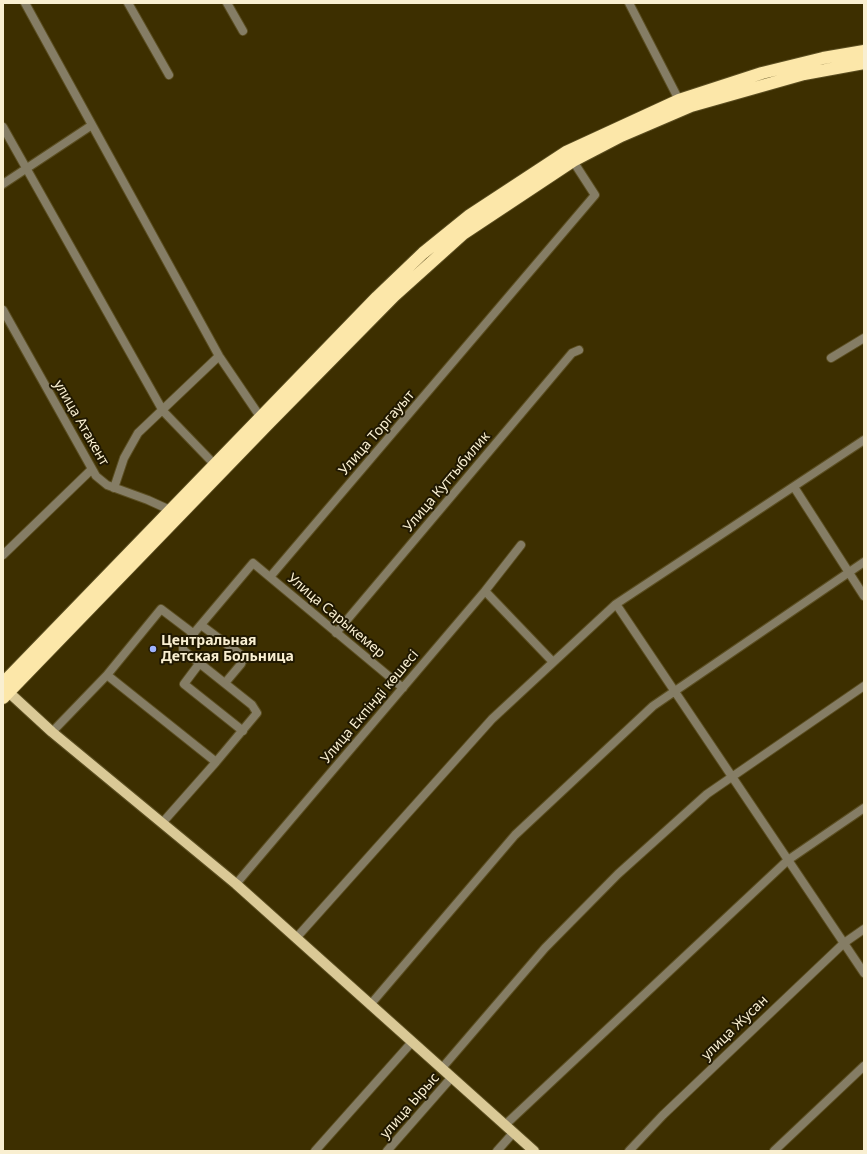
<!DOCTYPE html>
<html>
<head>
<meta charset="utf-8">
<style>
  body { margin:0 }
  #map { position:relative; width:867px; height:1154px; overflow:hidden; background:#3d2f00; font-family:"Noto Sans",sans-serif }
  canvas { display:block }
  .frame { position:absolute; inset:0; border:4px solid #f9efd1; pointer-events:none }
</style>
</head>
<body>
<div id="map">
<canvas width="867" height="1154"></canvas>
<div class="frame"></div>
</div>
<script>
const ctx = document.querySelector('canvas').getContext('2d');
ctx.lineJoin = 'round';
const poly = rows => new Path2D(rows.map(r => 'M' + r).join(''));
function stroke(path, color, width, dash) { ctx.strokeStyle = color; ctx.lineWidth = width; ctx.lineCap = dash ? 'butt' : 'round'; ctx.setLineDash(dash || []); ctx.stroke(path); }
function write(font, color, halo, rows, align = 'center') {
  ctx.font = font + ' "Noto Sans",sans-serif'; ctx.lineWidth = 4; ctx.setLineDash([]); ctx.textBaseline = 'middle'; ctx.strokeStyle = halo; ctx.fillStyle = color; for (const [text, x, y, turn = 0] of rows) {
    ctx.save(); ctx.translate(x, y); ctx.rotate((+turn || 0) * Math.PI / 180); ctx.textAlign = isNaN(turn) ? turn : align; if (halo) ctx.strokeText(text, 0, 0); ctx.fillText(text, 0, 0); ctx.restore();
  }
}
const minor = poly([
  [25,3,219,356,261,418],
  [128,3,169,75],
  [227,3,243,31],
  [629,3,679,100],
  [3,127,163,411,216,466],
  [3,184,92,125],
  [3,310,96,476,107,485,148,500,170,510],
  [831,358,864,338],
  [794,487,864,596],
  [114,488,124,458,138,433,219,356],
  [3,555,92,469],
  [270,577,595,195,573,161],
  [485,591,553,662],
  [616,604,864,973],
  [201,625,244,657,241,664,225,683],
  [336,633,572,353,579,350],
  [199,664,184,684,243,731],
  [107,675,216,762,257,713,252,705,183,650,183,646,253,563,403,688],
  [52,732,107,675,161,609,194,634],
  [163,822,216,762],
  [236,884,485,591,521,545],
  [297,937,492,719,616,604,864,440],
  [370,1005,515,835,653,706,864,562],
  [442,1068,545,948,618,874,707,794,864,686],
  [506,1124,788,860,864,808],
  [315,1151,412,1042],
  [387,1151,451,1078],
  [497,1151,514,1132],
  [629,1151,663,1115,844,943,864,929],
  [774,1151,864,1066]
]);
const major = poly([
  [3,687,52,732,236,884,534,1151]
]);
const highway = poly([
  [3,683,377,297,423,253,470,215,566,152,679,100,762,73,823,58,864,51],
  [3,698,268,424,394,296,463,234,573,161,621,136,691,106,804,74,864,63]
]);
stroke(minor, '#5b4e21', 10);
stroke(major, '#5b4e21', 12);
stroke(highway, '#5b4e21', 14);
stroke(minor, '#857d65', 8);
stroke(major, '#dac996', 10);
stroke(highway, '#fce7a9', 12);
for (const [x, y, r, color] of [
  [153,649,4,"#9eb3fd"]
]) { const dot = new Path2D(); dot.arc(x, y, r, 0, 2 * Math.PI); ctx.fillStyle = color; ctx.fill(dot); stroke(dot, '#201801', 1.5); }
write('14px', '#f9efd1', '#201801', [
  ["улица Атакент",81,423,60],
  ["Улица Торгауыт",377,433,-49],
  ["Улица Куттыбилик",447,482,-50],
  ["Улица Сарыкемер",336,616,40],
  ["Улица Екпінді көшесі",370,707,-50],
  ["улица Жусан",735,1028,-44],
  ["улица Ырыс",410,1106,-49]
]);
write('bold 14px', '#f9efd1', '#201801', [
  ["Центральная",161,641],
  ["Детская Больница",161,657]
], 'left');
</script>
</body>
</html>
